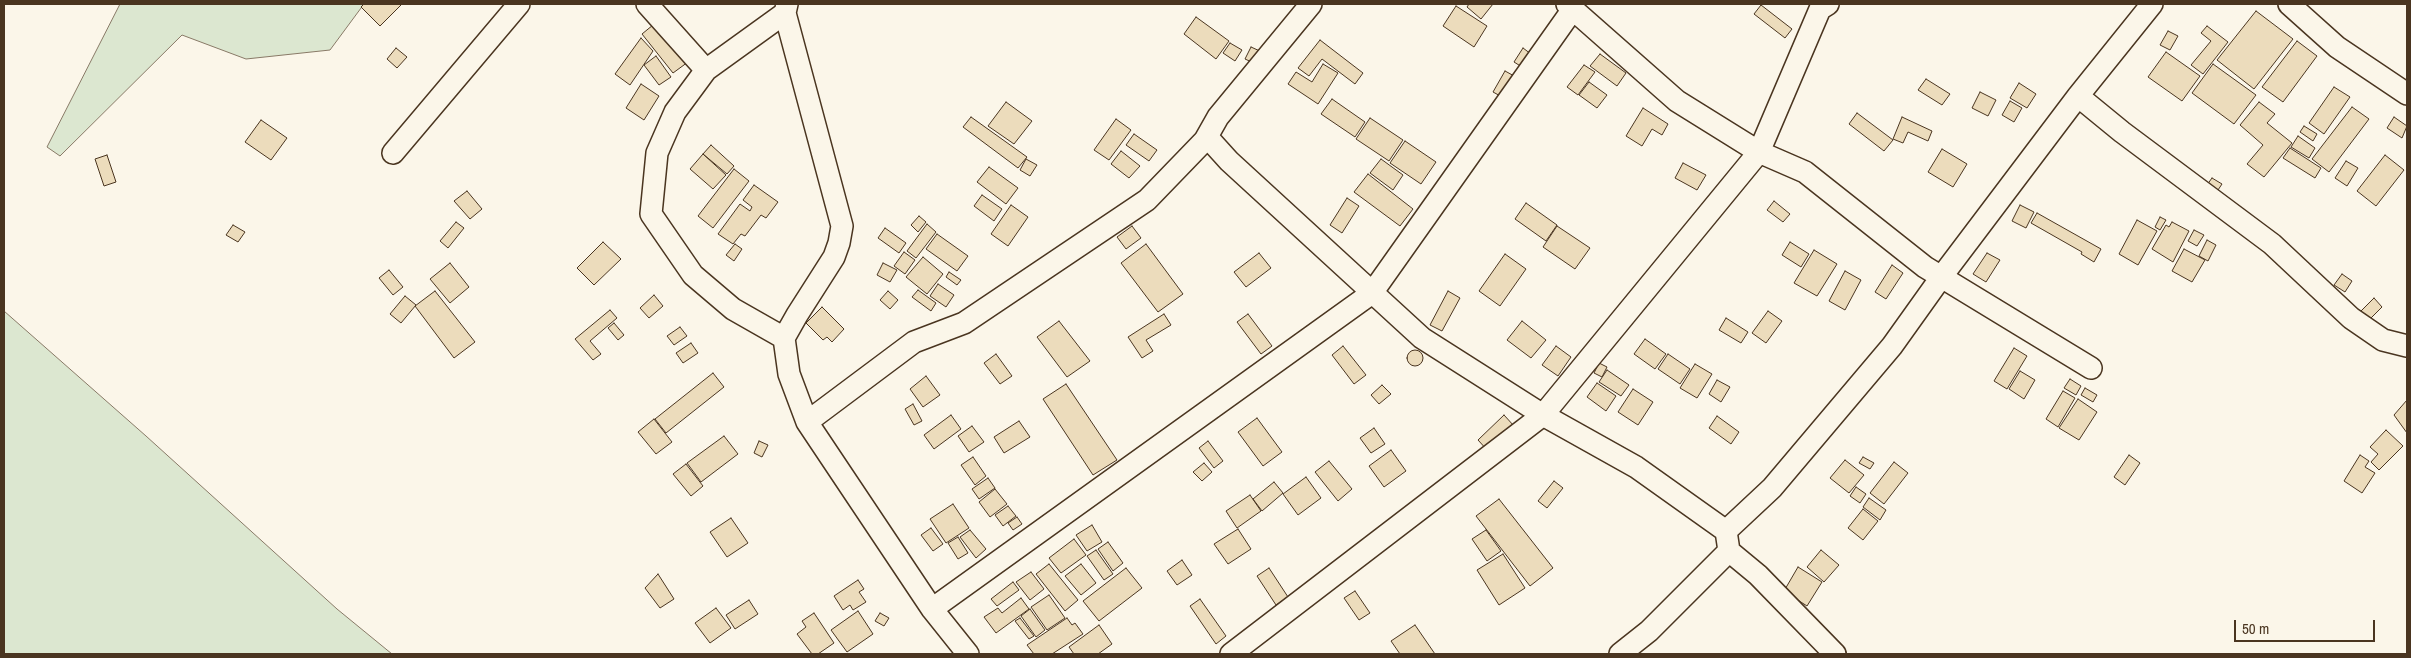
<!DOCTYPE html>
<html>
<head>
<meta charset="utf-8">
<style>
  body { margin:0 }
  #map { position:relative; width:2411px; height:658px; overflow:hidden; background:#fbf6e9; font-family:"Archivo Narrow",sans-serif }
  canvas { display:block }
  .frame { position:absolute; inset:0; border:5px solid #4a3520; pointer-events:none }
  .scale { position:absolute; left:2234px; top:620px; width:141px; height:22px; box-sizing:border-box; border:2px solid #4a3520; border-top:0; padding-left:6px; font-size:15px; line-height:18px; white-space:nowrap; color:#4a3520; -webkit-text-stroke:4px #fbf6e9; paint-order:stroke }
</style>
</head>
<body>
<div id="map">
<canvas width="2411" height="658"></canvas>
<div class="frame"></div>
<div class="scale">50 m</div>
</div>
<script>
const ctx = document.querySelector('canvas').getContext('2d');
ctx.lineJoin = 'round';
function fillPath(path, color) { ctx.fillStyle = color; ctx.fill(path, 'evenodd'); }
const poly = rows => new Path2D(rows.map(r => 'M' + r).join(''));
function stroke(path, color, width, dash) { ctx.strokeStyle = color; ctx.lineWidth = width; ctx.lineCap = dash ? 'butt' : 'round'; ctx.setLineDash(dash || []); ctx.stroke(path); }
const green = poly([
  [120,4,364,4,330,50,246,59,182,35,60,156,47,147,120,4],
  [4,311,146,436,337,609,392,654,4,654,4,311]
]);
fillPath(green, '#dce7d0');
stroke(green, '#887966', 1);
const building = poly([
  [364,4,402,4,380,26,361,7,364,4],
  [1469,4,1493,4,1481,19,1467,7,1469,4],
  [1761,5,1792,29,1785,38,1754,14,1761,5],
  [1456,6,1487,26,1474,47,1443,26,1456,6],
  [2256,11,2293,39,2254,89,2217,60,2256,11],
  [1196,17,1229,41,1216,59,1184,34,1196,17],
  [653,25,688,62,673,73,642,34,653,25],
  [2207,26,2228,42,2203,74,2191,65,2211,41,2201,33,2207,26],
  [2168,31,2178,36,2170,50,2160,45,2168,31],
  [641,38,653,51,630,85,615,74,641,38],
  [1320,40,1363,73,1355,84,1322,59,1309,76,1298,68,1320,40],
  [2297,41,2317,56,2283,102,2262,87,2297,41],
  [1230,43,1242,50,1235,61,1223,53,1230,43],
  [1251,47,1262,52,1256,64,1245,59,1251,47],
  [396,48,407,57,397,68,387,59,396,48],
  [1523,48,1531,54,1522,67,1514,62,1523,48],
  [2166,52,2200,76,2182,101,2148,77,2166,52],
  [1600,54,1626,73,1617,86,1590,66,1600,54],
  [656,56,671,77,659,85,644,65,656,56],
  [1323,64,1338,73,1318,104,1288,84,1296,72,1312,82,1323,64],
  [2213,64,2256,95,2234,124,2192,93,2213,64],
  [1584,65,1595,72,1578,95,1567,87,1584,65],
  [1505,71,1516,77,1504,98,1493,92,1505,71],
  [1926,79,1950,94,1942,105,1918,90,1926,79],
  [1589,82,1607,95,1597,108,1579,95,1589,82],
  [2019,83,2036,94,2027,108,2010,98,2019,83],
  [641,84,659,96,644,120,626,108,641,84],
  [2334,87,2350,97,2324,134,2309,123,2334,87],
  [1980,92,1996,100,1988,116,1972,108,1980,92],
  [1332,99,1365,122,1355,137,1321,114,1332,99],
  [2010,101,2022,108,2014,122,2002,115,2010,101],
  [1006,102,1032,121,1014,144,988,126,1006,102],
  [2259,102,2275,114,2267,123,2292,143,2264,177,2247,164,2263,145,2240,125,2259,102],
  [2352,107,2369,119,2329,172,2312,159,2352,107],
  [1643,108,1668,124,1662,135,1652,129,1642,146,1626,136,1643,108],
  [1857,113,1893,140,1884,151,1849,124,1857,113],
  [971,117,1027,157,1018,168,963,127,971,117],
  [1902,117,1932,131,1928,141,1908,132,1903,143,1893,139,1902,117],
  [2394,117,2407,126,2402,138,2387,128,2394,117],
  [1370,118,1403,140,1389,161,1356,139,1370,118],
  [1116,119,1131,130,1109,160,1094,150,1116,119],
  [261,120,287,138,271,160,245,142,261,120],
  [2304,126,2317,134,2313,141,2300,132,2304,126],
  [1134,134,1157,150,1149,161,1126,145,1134,134],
  [2298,136,2315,148,2309,158,2291,147,2298,136],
  [1405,141,1436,162,1421,184,1390,163,1405,141],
  [711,145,734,166,727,174,703,154,711,145],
  [2290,148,2321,168,2315,178,2283,158,2290,148],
  [1942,149,1967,164,1953,187,1928,172,1942,149],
  [1121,151,1140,166,1129,178,1111,164,1121,151],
  [703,154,726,175,713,189,690,169,703,154],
  [107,155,116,182,104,186,95,159,107,155],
  [2385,155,2404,170,2376,206,2357,191,2385,155],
  [1026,159,1037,165,1030,176,1020,170,1026,159],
  [1381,159,1403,175,1393,190,1370,173,1381,159],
  [2346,161,2358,168,2347,186,2335,178,2346,161],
  [1683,163,1706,175,1697,190,1675,178,1683,163],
  [989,167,1018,188,1006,204,977,182,989,167],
  [734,169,749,181,713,228,698,216,734,169],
  [1368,174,1413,209,1400,226,1354,192,1368,174],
  [2212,178,2222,184,2214,196,2204,189,2212,178],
  [754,185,778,202,766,218,761,215,745,236,741,234,733,244,718,234,740,204,750,211,752,207,743,200,754,185],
  [467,191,482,209,470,219,454,201,467,191],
  [982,195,1002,209,994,221,974,206,982,195],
  [1347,198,1359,206,1342,233,1330,225,1347,198],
  [1774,201,1790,214,1783,222,1767,210,1774,201],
  [1526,203,1557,225,1546,241,1515,219,1526,203],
  [1011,205,1028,217,1008,246,991,234,1011,205],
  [2020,205,2034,212,2026,228,2012,221,2020,205],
  [2037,213,2101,249,2094,262,2081,254,2082,252,2031,223,2037,213],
  [919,216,926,222,918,232,911,225,919,216],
  [2160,217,2166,220,2160,230,2155,227,2160,217],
  [2137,220,2157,231,2138,265,2119,254,2137,220],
  [456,222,464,228,448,248,440,241,456,222],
  [2172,222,2189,231,2173,262,2152,249,2166,225,2169,227,2172,222],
  [927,224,936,232,916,258,907,251,927,224],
  [233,225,245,232,238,242,226,235,233,225],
  [1132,226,1141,238,1126,249,1117,237,1132,226],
  [1557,226,1590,248,1575,269,1543,247,1557,226],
  [885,228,906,243,899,253,878,238,885,228],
  [2194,230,2204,235,2197,246,2188,241,2194,230],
  [937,234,968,256,957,271,926,249,937,234],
  [2207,240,2216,245,2208,261,2199,256,2207,240],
  [603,242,621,259,594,285,577,268,603,242],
  [1790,242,1809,254,1801,267,1782,255,1790,242],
  [735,244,742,249,734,261,726,255,735,244],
  [1146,244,1183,294,1158,312,1121,263,1146,244],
  [2184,249,2205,260,2192,282,2172,271,2184,249],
  [1814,250,1837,264,1817,296,1794,283,1814,250],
  [904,252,915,260,905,274,894,266,904,252],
  [1259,253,1271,268,1246,287,1234,272,1259,253],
  [1987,253,2000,260,1986,282,1973,274,1987,253],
  [1505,254,1526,269,1500,306,1479,291,1505,254],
  [923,257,943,274,927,294,906,277,923,257],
  [450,263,469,287,450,303,430,279,450,263],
  [883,263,897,270,890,282,877,275,883,263],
  [1892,265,1903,273,1886,299,1875,292,1892,265],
  [389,270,403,287,393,295,379,278,389,270],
  [1845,271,1861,280,1845,310,1829,301,1845,271],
  [949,272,961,280,957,285,946,277,949,272],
  [2342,274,2352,281,2345,292,2334,285,2342,274],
  [938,284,954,295,946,307,930,296,938,284],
  [918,290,936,303,931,311,912,297,918,290],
  [435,291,475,342,454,358,415,306,435,291],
  [888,291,898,300,890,309,880,300,888,291],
  [1448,291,1460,298,1442,331,1430,325,1448,291],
  [654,295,663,306,649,318,640,308,654,295],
  [405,296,416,305,401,323,390,314,405,296],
  [2374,298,2382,307,2369,320,2361,311,2374,298],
  [822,307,844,329,832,342,827,337,823,340,806,323,822,307],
  [610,310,617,318,590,341,601,354,593,360,575,339,610,310],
  [1768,311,1782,321,1766,343,1752,333,1768,311],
  [1164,314,1171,325,1146,340,1153,351,1142,358,1128,337,1164,314],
  [1248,314,1272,346,1261,354,1237,322,1248,314],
  [1726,318,1748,332,1741,343,1719,330,1726,318],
  [1059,321,1090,361,1067,377,1037,337,1059,321],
  [1522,321,1546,340,1531,358,1507,340,1522,321],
  [614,323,624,335,618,340,608,328,614,323],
  [680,327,687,336,674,345,667,336,680,327],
  [1645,339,1666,354,1655,369,1634,354,1645,339],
  [691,343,698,353,683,363,676,353,691,343],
  [1343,346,1366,375,1354,384,1332,355,1343,346],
  [1556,346,1571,357,1558,376,1542,365,1556,346],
  [2014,348,2027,356,2007,389,1994,381,2014,348],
  '1407 358a8 8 0 1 1 16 0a8 8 0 1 1-16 0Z',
  [996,354,1012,376,1000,384,984,363,996,354],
  [1668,354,1690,369,1680,384,1658,369,1668,354],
  [1599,363,1607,367,1602,377,1594,373,1599,363],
  [1695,364,1712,374,1697,398,1680,388,1695,364],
  [1607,370,1629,385,1621,396,1599,382,1607,370],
  [2020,371,2035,380,2024,399,2009,389,2020,371],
  [713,373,724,387,666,433,655,419,713,373],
  [926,376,940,395,923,407,910,389,926,376],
  [2070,379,2081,386,2076,395,2064,388,2070,379],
  [1717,380,1730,387,1721,402,1709,394,1717,380],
  [1597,383,1616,396,1606,411,1587,397,1597,383],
  [1066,384,1117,460,1093,475,1043,399,1066,384],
  [1382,385,1391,394,1379,404,1371,395,1382,385],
  [2085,388,2097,395,2093,402,2081,395,2085,388],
  [1633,389,1653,402,1638,425,1618,412,1633,389],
  [2063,391,2075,398,2058,427,2046,419,2063,391],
  [2078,399,2097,412,2079,440,2059,428,2078,399],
  [2407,400,2407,433,2394,415,2407,400],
  [913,404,922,421,914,425,905,409,913,404],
  [951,415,961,429,934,449,924,435,951,415],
  [1504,415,1514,426,1488,451,1478,440,1504,415],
  [1717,416,1739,432,1731,444,1709,428,1717,416],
  [1257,418,1282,452,1263,466,1238,432,1257,418],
  [654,419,672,442,656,454,638,432,654,419],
  [1019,421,1030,437,1004,453,994,437,1019,421],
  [972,426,984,442,969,452,958,436,972,426],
  [1374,428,1385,444,1371,453,1360,438,1374,428],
  [2386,430,2403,446,2379,470,2371,462,2378,454,2370,447,2386,430],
  [724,436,738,454,701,482,687,463,724,436],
  [759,441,768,445,762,457,754,453,759,441],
  [1208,441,1223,461,1214,468,1199,448,1208,441],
  [1391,450,1406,471,1384,487,1369,466,1391,450],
  [2129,455,2140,463,2125,485,2114,477,2129,455],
  [2360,455,2369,461,2365,467,2375,473,2362,493,2344,481,2360,455],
  [973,457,986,476,975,485,961,465,973,457],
  [1863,457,1874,463,1870,469,1859,463,1863,457],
  [1845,460,1864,475,1849,493,1830,478,1845,460],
  [1329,461,1352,489,1338,501,1315,472,1329,461],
  [1894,462,1908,473,1884,504,1870,493,1894,462],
  [1204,463,1212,472,1202,481,1193,472,1204,463],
  [686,464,703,486,691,496,673,474,686,464],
  [1306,477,1321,498,1298,515,1283,494,1306,477],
  [988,478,995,488,979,499,972,489,988,478],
  [1554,481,1563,488,1547,508,1538,501,1554,481],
  [1274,482,1283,493,1262,511,1253,499,1274,482],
  [1856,487,1866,494,1860,503,1850,496,1856,487],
  [995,489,1007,504,990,517,979,502,995,489],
  [1250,495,1261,511,1237,528,1226,511,1250,495],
  [1869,498,1886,510,1880,520,1863,507,1869,498],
  [1499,499,1553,568,1530,586,1476,516,1499,499],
  [953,504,969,528,946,543,930,519,953,504],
  [1008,506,1016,516,1003,526,995,515,1008,506],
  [1863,509,1878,521,1863,540,1848,528,1863,509],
  [1017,517,1022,524,1013,530,1008,523,1017,517],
  [731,518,748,543,727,557,710,532,731,518],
  [1092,525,1102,542,1087,551,1076,535,1092,525],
  [931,528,943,544,933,551,921,535,931,528],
  [1238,529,1251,549,1228,564,1214,544,1238,529],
  [970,530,986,549,976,558,960,537,970,530],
  [1486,530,1501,551,1487,561,1472,539,1486,530],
  [958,537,968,553,958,559,948,543,958,537],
  [1074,539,1086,555,1061,573,1049,558,1074,539],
  [1108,542,1123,563,1113,571,1098,549,1108,542],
  [1096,550,1113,574,1104,580,1087,556,1096,550],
  [1821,550,1839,565,1824,582,1807,567,1821,550],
  [1503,554,1525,588,1499,605,1477,570,1503,554],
  [1182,560,1192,575,1177,585,1167,571,1182,560],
  [1049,564,1078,600,1065,611,1036,574,1049,564],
  [1081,564,1096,583,1081,595,1065,576,1081,564],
  [1798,567,1822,582,1807,606,1784,591,1798,567],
  [1126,568,1142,588,1099,621,1083,601,1126,568],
  [1269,568,1288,597,1276,605,1257,576,1269,568],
  [1031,572,1044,589,1030,600,1016,582,1031,572],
  [658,574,674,599,660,608,645,588,658,574],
  [858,580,864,589,859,592,866,602,853,610,850,605,843,610,834,596,858,580],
  [1013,582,1019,590,997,606,991,599,1013,582],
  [1355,591,1370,613,1359,620,1344,598,1355,591],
  [1049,595,1065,618,1047,630,1031,607,1049,595],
  [1021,598,1029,609,996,633,984,617,998,608,1002,613,1021,598],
  [1200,599,1226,636,1216,644,1190,606,1200,599],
  [749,600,758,614,735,629,726,615,749,600],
  [716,608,731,628,710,643,695,623,716,608],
  [1030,609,1045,630,1036,637,1021,616,1030,609],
  [858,611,873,634,847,652,831,630,858,611],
  [814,613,834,643,818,654,812,654,797,634,806,627,802,621,814,613],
  [880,613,889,618,884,626,875,621,880,613],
  [1020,618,1034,636,1029,639,1015,621,1020,618],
  [1067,618,1072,625,1075,623,1083,634,1052,654,1034,654,1027,645,1067,618],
  [1099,625,1112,644,1098,654,1074,654,1069,647,1099,625],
  [1415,625,1435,654,1400,654,1391,641,1415,625]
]);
fillPath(building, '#ecdcbc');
stroke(building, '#4a3520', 1);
const minor = poly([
  [647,4,706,70,785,13],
  [787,4,785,13,842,226,839,243,834,257,797,315,784,338,789,374,807,422,932,609,968,654],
  [1311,4,1218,117,1205,140,1210,140,1229,161,1422,338,1543,415,1636,467,1726,531],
  [1567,4,1677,101,1759,152,1820,9,1828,4],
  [2289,4,2337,47,2407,94],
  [706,70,675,112,657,153,651,214,693,275,733,309,784,338],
  [2078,96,2122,132,2272,244,2351,318,2383,340,2407,346],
  [393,153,519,4],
  [807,422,914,342,964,323,1147,200,1205,140],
  [1729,551,1758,575,1835,654],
  [932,609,1372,293,1573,9],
  [1231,654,1543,415,1759,152,1805,172,1925,267,2091,368],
  [1620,654,1649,631,1729,551,1726,531,1772,488,1892,346,1942,276,2078,96,2152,4]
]);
stroke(minor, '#4a3520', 24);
stroke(minor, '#fbf6e9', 21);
</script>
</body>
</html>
